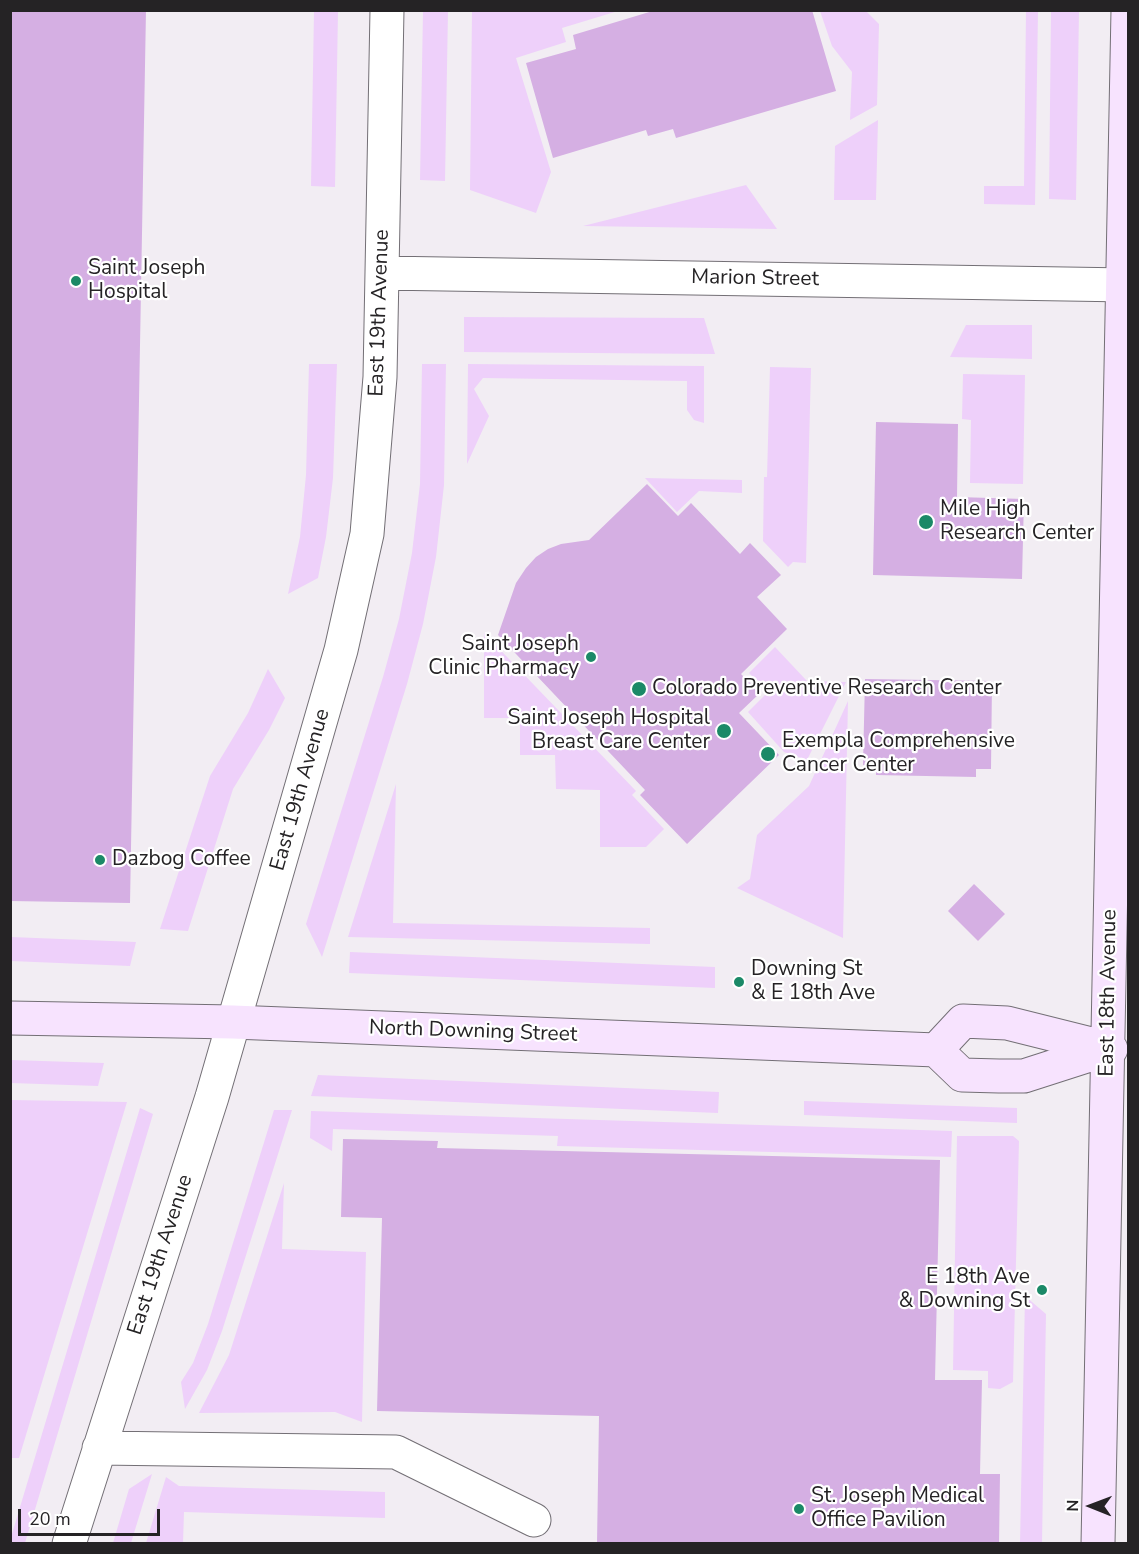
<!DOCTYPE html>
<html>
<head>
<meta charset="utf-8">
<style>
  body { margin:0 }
  #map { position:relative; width:1139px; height:1554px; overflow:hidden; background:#f2edf3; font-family:"Nunito Sans",sans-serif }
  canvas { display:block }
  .frame { position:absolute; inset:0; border:12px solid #252325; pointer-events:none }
  .north { position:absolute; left:1061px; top:1476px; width:60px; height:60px; -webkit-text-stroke:4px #fff; paint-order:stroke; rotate:271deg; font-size:16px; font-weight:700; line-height:24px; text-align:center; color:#252325 }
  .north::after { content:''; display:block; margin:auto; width:21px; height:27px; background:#252325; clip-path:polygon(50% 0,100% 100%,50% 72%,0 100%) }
  .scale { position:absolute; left:18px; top:1509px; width:142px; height:27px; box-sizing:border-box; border:3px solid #252325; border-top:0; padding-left:8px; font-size:18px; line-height:21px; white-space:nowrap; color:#252325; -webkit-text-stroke:4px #fff; paint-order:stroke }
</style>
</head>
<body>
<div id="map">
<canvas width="1139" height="1554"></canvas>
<div class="frame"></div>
<div class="north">N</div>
<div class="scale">20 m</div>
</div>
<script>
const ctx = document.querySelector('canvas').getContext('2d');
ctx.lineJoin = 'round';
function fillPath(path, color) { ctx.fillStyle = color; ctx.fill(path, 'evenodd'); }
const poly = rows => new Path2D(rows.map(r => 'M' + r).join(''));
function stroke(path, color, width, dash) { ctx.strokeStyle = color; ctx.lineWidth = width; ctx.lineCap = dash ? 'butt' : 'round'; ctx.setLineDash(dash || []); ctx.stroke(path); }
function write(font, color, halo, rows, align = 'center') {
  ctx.font = font + ' "Nunito Sans",sans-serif'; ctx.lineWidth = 4.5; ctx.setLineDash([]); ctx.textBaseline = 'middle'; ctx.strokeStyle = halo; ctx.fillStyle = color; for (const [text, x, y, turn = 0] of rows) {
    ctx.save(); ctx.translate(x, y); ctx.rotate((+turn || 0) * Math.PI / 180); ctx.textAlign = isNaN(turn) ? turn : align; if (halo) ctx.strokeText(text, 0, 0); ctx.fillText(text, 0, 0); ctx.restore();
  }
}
fillPath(poly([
  [314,11,338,11,335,187,311,186],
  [423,11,448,11,445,181,420,180],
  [472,11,618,11,562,28,566,42,516,58,551,172,536,213,470,190],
  [820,11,866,11,879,24,877,105,850,120,852,72,832,46],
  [1026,11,1038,11,1035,205,984,204,984,186,1024,186],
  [1051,11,1079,11,1076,200,1049,199],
  [878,120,876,200,834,200,835,146],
  [746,185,777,229,583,226],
  [464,317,704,318,715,354,464,352],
  [966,325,1032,325,1032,359,950,357],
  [309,364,337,364,333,478,326,537,318,578,288,594,300,537,306,475],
  [422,364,446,364,444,485,436,557,423,624,407,684,322,957,306,924,383,677,399,619,412,553,420,484],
  [468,364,704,366,704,423,694,420,687,410,687,381,483,378,474,389,489,416,467,464],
  [770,367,811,368,806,563,793,562,788,567,763,541,764,477,767,477],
  [963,374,1025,375,1023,484,970,483,971,420,962,419],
  [645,478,742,480,742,493,699,491,677,512],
  [484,633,636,791,632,795,664,829,646,847,600,847,600,790,556,789,555,755,520,755,520,718,484,718],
  [775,647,807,681,846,682,807,760,784,752,748,712,768,692,749,673],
  [268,669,285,698,269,730,233,789,188,931,160,929,210,776,248,713],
  [848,701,843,938,737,888,750,879,757,835,809,786],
  [396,784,393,923,650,928,650,944,348,937],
  [11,937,136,942,130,966,11,961],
  [350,952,715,967,715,988,349,973],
  [11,1060,104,1063,98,1086,11,1083],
  [318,1075,719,1092,718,1113,311,1096],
  [11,1100,127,1102,19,1458,10,1458],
  [804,1101,1017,1108,1017,1123,804,1115],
  [140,1108,153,1114,25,1543,11,1543,11,1537],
  [274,1110,292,1110,222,1331,207,1370,185,1409,181,1382,193,1363,208,1324],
  [311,1111,952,1131,951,1157,557,1146,558,1136,333,1129,332,1151,310,1138],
  [957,1136,1013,1136,1019,1141,1013,1382,1000,1389,988,1388,988,1371,953,1370],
  [284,1183,282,1249,366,1252,362,1422,335,1412,199,1413,229,1355],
  [1025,1296,1046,1314,1042,1543,1020,1543],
  [152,1474,131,1543,113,1543,129,1489],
  [166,1477,179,1486,385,1492,385,1518,184,1512,183,1543,146,1543]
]), '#eed0fa');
fillPath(poly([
  [10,10,146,10,130,903,10,901],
  [656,10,812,10,836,91,676,138,673,129,648,136,646,130,553,158,526,63,576,49,573,35],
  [876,422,958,424,957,497,1024,499,1022,579,873,575],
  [647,484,678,516,691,503,740,554,750,543,781,575,757,597,787,629,741,674,760,693,739,713,779,755,687,844,640,795,645,790,498,635,516,583,526,568,536,557,548,549,561,544,589,540],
  [865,679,992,681,991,769,976,769,976,777,876,775,876,764,863,765],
  [974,884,1005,914,978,941,948,911],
  [343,1139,438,1141,437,1148,940,1160,935,1380,982,1380,980,1474,1000,1474,999,1544,597,1544,599,1416,377,1411,382,1218,341,1217]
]), '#d5afe3');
const street = poly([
  [382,273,1128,285],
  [99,1448,396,1452,534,1520],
  [69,1544,212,1097,341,650,367,534,380,377,387,10]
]);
const secondary = poly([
  [10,1018,233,1022,936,1050,962,1075,999,1076,1024,1076,1108,1049],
  [936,1050,963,1021,1007,1023,1111,1049],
  [1098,1544,1128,10]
]);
stroke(street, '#736f75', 35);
stroke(secondary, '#736f75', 35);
stroke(street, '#fff', 33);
stroke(secondary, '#f7e3fe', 33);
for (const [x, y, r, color] of [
  [76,281,6,"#1b8967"],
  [926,522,8,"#1b8967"],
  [591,657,6,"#1b8967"],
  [639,689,8,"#1b8967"],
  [724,731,8,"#1b8967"],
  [768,754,8,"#1b8967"],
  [100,860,6,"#1b8967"],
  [739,982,6,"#1b8967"],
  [1042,1290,6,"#1b8967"],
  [799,1509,6,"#1b8967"]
]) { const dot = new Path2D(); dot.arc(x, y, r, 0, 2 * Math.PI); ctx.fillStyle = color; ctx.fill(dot); stroke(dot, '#fff', 2); }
write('21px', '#252325', '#fff', [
  ["Saint Joseph",88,269],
  ["Hospital",88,293],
  ["Mile High",940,510],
  ["Research Center",940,534],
  ["Saint Joseph",579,645,"right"],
  ["Clinic Pharmacy",579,669,"right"],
  ["Colorado Preventive Research Center",652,689],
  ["Saint Joseph Hospital",710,719,"right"],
  ["Breast Care Center",710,743,"right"],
  ["Exempla Comprehensive",782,742],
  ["Cancer Center",782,766],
  ["Dazbog Coffee",112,860],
  ["Downing St",751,970],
  ["& E 18th Ave",751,994],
  ["E 18th Ave",1030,1278,"right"],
  ["& Downing St",1030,1302,"right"],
  ["St. Joseph Medical",811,1497],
  ["Office Pavilion",811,1521]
], 'left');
write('21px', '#252325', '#fff', [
  ["Marion Street",755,279,1],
  ["East 19th Avenue",380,313,-88],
  ["East 19th Avenue",301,790,-74],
  ["East 18th Avenue",1109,993,-89],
  ["North Downing Street",473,1032,2],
  ["East 19th Avenue",161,1255,-72]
]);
</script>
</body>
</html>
